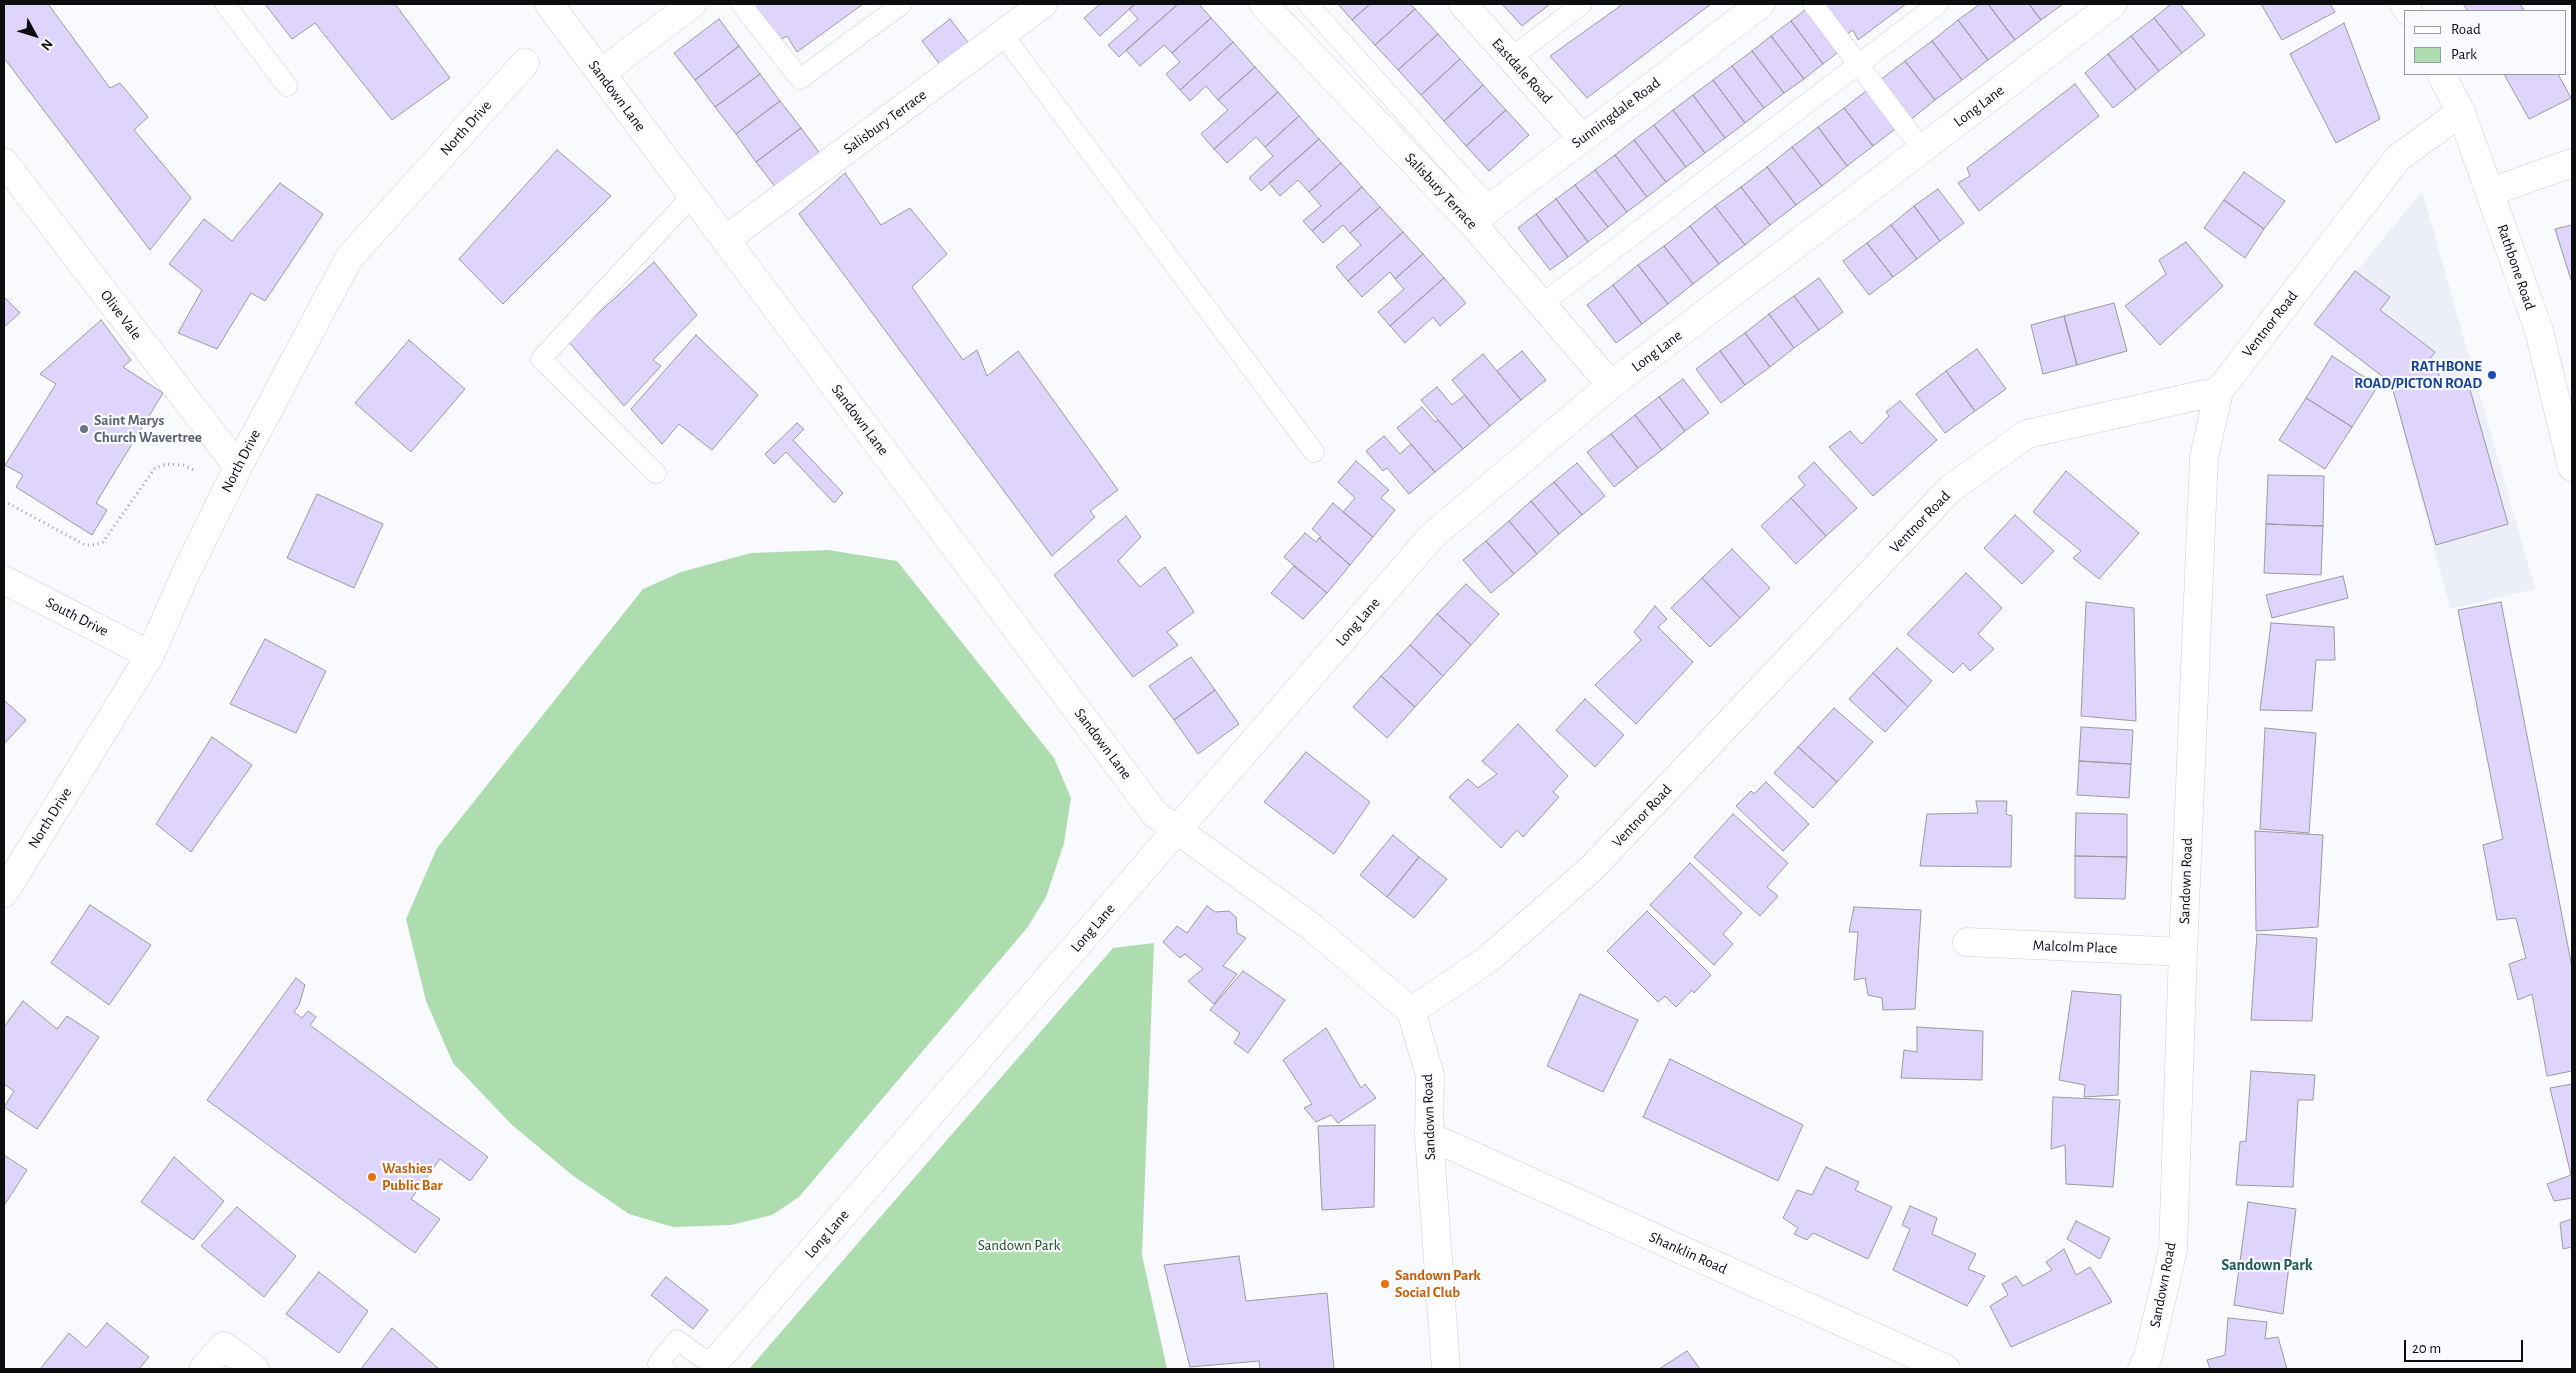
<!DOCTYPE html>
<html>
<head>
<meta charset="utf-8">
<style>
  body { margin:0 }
  #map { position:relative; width:2576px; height:1373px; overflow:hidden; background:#f9fafd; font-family:"Alegreya Sans",sans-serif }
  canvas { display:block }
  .frame { position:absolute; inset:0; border:5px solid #0c0d0e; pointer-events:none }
  .legend { position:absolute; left:2404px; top:10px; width:162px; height:65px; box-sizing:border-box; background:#f9fafd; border:1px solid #9a9b9d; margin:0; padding:6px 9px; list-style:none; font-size:15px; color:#0c0d0e }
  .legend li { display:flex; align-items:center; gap:10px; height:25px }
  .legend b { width:25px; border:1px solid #9a9b9d }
  .north { position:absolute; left:10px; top:10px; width:50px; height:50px; -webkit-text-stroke:4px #f9fafd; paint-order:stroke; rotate:129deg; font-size:14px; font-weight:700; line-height:20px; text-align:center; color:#0c0d0e }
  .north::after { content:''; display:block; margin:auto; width:18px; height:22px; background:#0c0d0e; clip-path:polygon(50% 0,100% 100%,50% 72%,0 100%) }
  .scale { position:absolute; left:2404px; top:1340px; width:119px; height:22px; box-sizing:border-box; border:2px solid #0c0d0e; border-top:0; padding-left:6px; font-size:15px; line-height:18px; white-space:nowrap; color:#0c0d0e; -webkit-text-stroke:4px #f9fafd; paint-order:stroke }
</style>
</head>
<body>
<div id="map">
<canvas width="2576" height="1373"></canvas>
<div class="frame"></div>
<ul class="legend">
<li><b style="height:6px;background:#fff"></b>Road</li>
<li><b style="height:14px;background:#addcae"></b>Park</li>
</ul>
<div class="north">N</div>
<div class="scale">20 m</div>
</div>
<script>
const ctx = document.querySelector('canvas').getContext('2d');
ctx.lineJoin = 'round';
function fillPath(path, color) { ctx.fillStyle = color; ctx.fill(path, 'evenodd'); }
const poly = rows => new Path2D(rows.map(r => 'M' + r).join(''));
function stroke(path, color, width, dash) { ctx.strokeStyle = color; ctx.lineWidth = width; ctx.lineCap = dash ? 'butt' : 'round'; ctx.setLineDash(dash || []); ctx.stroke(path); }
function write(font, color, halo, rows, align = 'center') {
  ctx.font = font + ' "Alegreya Sans",sans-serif'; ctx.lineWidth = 4.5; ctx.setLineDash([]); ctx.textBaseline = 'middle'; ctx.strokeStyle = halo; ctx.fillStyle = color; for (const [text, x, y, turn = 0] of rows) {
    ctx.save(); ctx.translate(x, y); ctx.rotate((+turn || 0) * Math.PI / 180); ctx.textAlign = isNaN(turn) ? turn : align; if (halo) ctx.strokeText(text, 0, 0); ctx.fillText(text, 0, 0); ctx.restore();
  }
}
fillPath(poly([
  [2422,191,2535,589,2450,609,2391,383,2314,324]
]), '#eceef8');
fillPath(poly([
  [828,550,897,561,1054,758,1071,798,1064,843,1046,897,1027,928,799,1197,772,1215,731,1225,673,1227,629,1214,572,1175,511,1124,453,1063,426,1001,406,919,437,848,643,589,681,572,751,553],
  [1154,943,1142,1255,1167,1369,749,1369,1113,948]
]), '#addcae');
const building = poly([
  [4,4,48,4,110,88,120,83,148,117,134,130,191,198,150,250,4,58,4,4],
  [265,4,395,4,450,78,392,120,315,23,292,39,265,4],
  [753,4,863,4,797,52,787,36,777,42,753,4],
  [1100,4,1135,4,1100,36,1084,18,1100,4],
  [1135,4,1178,4,1119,57,1108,45,1138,19,1129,9,1135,4],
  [1178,4,1199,4,1211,18,1172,53,1164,45,1140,66,1126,50,1178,4],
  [1338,4,1370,4,1352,20,1338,4],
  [1370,4,1410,4,1415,9,1375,45,1352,20,1370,4],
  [1502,4,1550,4,1522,26,1502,4],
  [1623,4,1711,4,1587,98,1550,56,1623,4],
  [1820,4,1906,4,1858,40,1853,30,1844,36,1820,4],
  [1980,4,1988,4,2015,40,1988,60,1958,20,1980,4],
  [1988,4,2029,4,2041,20,2015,40,1988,4],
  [2029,4,2063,4,2041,20,2029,4],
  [2171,4,2180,4,2205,35,2182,53,2154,18,2171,4],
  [2261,4,2330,4,2335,12,2282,40,2261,4],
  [2463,4,2520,4,2524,11,2468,11,2463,4],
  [1810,6,1842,49,1823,64,1791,21,1810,6],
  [1415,9,1438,34,1398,70,1375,45,1415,9],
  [1211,18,1233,42,1180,90,1166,74,1180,62,1172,53,1211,18],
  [2154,18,2182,53,2159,71,2131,36,2154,18],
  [719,19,739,46,695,80,674,53,719,19],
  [950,19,970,45,941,66,922,41,950,19],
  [1958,20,1988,60,1962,80,1932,41,1958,20],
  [1791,21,1823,64,1804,79,1771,36,1791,21],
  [2344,23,2380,119,2336,143,2290,54,2344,23],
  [1438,34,1460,59,1421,95,1398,70,1438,34],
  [1771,36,1804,79,1784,93,1752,51,1771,36],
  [2131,36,2159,71,2136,90,2108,54,2131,36],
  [1932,41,1962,80,1935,100,1905,61,1932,41],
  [1233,42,1255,67,1218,100,1206,86,1190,101,1180,90,1233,42],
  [739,46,760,74,715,107,695,80,739,46],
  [1752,51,1784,93,1764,108,1732,66,1752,51],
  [2108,54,2136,90,2113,108,2085,73,2108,54],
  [1460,59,1483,85,1444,121,1421,95,1460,59],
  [1905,61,1935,100,1909,121,1879,81,1905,61],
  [1732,66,1764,108,1745,123,1713,80,1732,66],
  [1255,67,1278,92,1214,149,1201,134,1228,110,1218,100,1255,67],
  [760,74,780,101,736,134,715,107,760,74],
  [2504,74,2558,74,2571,98,2529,119,2504,74],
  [1713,80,1745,123,1725,138,1693,95,1713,80],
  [2075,84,2099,116,1979,211,1958,183,1970,176,1967,168,2075,84],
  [1483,85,1506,110,1466,146,1444,121,1483,85],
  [1870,88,1899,126,1873,146,1844,108,1870,88],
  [1278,92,1299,116,1265,147,1256,137,1227,163,1214,149,1278,92],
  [1693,95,1725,138,1705,153,1673,110,1693,95],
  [780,101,801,128,756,162,736,134,780,101],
  [1844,108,1873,146,1847,166,1818,127,1844,108],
  [1506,110,1529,135,1489,171,1466,146,1506,110],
  [1673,110,1705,153,1686,167,1654,125,1673,110],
  [1299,116,1319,139,1261,191,1249,178,1273,156,1265,147,1299,116],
  [1654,125,1686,167,1666,182,1634,140,1654,125],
  [1818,127,1847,166,1822,186,1792,147,1818,127],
  [801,128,821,155,776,188,756,162,801,128],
  [1319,139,1341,163,1309,192,1298,180,1280,196,1269,183,1319,139],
  [1634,140,1666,182,1647,197,1615,155,1634,140],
  [1792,147,1822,186,1796,205,1767,167,1792,147],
  [557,150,611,196,503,304,459,259,557,150],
  [1615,155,1647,197,1627,212,1595,170,1615,155],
  [1341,163,1362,187,1312,231,1303,221,1321,206,1309,192,1341,163],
  [1767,167,1796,205,1770,225,1741,187,1767,167],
  [1595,170,1627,212,1608,227,1575,185,1595,170],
  [2244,172,2285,201,2264,229,2224,200,2244,172],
  [845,173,881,225,910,208,947,254,912,287,963,360,977,350,987,376,1018,351,1118,490,1090,511,1095,517,1052,556,799,214,845,173],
  [280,183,323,214,265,301,251,293,217,349,178,333,202,290,169,264,204,219,232,241,280,183],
  [1575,185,1608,227,1588,242,1556,199,1575,185],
  [1362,187,1380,207,1350,233,1343,225,1323,243,1312,231,1362,187],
  [1741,187,1770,225,1745,245,1715,206,1741,187],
  [1938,189,1964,223,1940,241,1914,206,1938,189],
  [1556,199,1588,242,1568,257,1536,214,1556,199],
  [2224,200,2264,229,2245,258,2204,228,2224,200],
  [1715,206,1745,245,1719,264,1690,226,1715,206],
  [1914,206,1940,241,1917,259,1891,225,1914,206],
  [1380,207,1403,232,1348,281,1336,267,1361,245,1350,233,1380,207],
  [1536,214,1568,257,1550,270,1518,228,1536,214],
  [1891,225,1917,259,1893,277,1867,243,1891,225],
  [2572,225,2572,283,2555,229,2572,225],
  [1690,226,1719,264,1693,284,1664,246,1690,226],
  [1403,232,1423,254,1395,279,1390,272,1362,297,1348,281,1403,232],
  [2186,242,2223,286,2160,345,2125,306,2166,274,2159,260,2186,242],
  [1867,243,1893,277,1869,295,1843,261,1867,243],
  [1664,246,1693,284,1668,304,1638,265,1664,246],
  [1423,254,1444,278,1390,326,1378,312,1404,289,1395,279,1423,254],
  [654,262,697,315,653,360,661,366,624,406,568,341,654,262],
  [1638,265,1668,304,1642,324,1613,285,1638,265],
  [2355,271,2390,297,2380,310,2435,352,2428,361,2437,368,2442,386,2467,379,2508,524,2436,545,2391,383,2314,324,2355,271],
  [1444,278,1466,303,1440,326,1433,317,1405,343,1390,326,1444,278],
  [1819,278,1843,312,1819,330,1794,296,1819,278],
  [1613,285,1642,324,1616,343,1587,305,1613,285],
  [1794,296,1819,330,1794,348,1769,314,1794,296],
  [4,297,20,313,4,327,4,297],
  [2114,303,2127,351,2077,365,2064,316,2114,303],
  [1769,314,1794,348,1770,367,1745,333,1769,314],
  [2064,316,2077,365,2043,374,2031,325,2064,316],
  [101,320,131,360,123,367,163,393,96,503,107,510,92,535,16,487,23,475,5,465,56,384,40,374,101,320],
  [1745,333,1770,367,1745,385,1720,351,1745,333],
  [696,335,758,395,712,450,679,424,662,444,631,409,696,335],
  [409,340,465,389,411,452,355,403,409,340],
  [1977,349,2006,389,1975,411,1946,371,1977,349],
  [1522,351,1546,380,1521,400,1497,371,1522,351],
  [1720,351,1745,385,1721,403,1696,369,1720,351],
  [1483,354,1521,400,1490,426,1452,380,1483,354],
  [2332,356,2378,386,2352,427,2306,398,2332,356],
  [1946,371,1975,411,1945,433,1916,394,1946,371],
  [1683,379,1709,413,1685,431,1659,397,1683,379],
  [1437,387,1452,405,1465,395,1490,426,1463,449,1421,400,1437,387],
  [1659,397,1685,431,1662,450,1635,415,1659,397],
  [2306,398,2352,427,2325,469,2279,440,2306,398],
  [1900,401,1937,440,1873,496,1829,447,1850,431,1862,444,1889,416,1886,412,1900,401],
  [1422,407,1435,422,1438,420,1463,449,1435,472,1397,428,1422,407],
  [1635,415,1662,450,1638,468,1611,434,1635,415],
  [797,423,804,429,793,440,843,493,834,503,786,452,774,464,765,454,797,423],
  [1611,434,1638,468,1614,487,1587,452,1611,434],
  [1384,436,1400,454,1411,444,1435,472,1409,494,1387,468,1383,471,1366,451,1384,436],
  [1356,461,1389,490,1381,498,1395,510,1373,537,1343,512,1355,498,1338,482,1356,461],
  [1814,462,1857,508,1826,536,1791,498,1805,485,1798,477,1814,462],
  [1577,463,1605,496,1582,515,1554,482,1577,463],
  [2066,471,2139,533,2099,579,2073,558,2081,551,2033,512,2066,471],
  [2268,475,2324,476,2323,526,2266,524,2268,475],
  [1554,482,1582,515,1559,534,1531,501,1554,482],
  [317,494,383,524,354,588,287,558,317,494],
  [1791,498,1826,536,1796,564,1761,526,1791,498],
  [1531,501,1559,534,1537,554,1509,521,1531,501],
  [1333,503,1373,537,1350,565,1319,538,1321,537,1312,529,1333,503],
  [2015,515,2054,551,2022,584,1984,548,2015,515],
  [1126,516,1141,537,1118,561,1140,587,1165,567,1194,612,1167,632,1178,645,1133,677,1054,575,1126,516],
  [1509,521,1537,554,1514,574,1486,541,1509,521],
  [2266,524,2323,526,2321,575,2264,573,2266,524],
  [1305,533,1316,542,1319,538,1350,565,1327,593,1284,557,1305,533],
  [1486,541,1514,574,1491,593,1463,560,1486,541],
  [1732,549,1770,588,1740,618,1702,578,1732,549],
  [1294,566,1327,593,1303,619,1271,593,1294,566],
  [1966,573,2002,608,1978,634,1994,649,1970,671,1963,663,1953,673,1907,634,1966,573],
  [2343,576,2348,598,2272,618,2266,595,2343,576],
  [1702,578,1740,618,1710,647,1671,608,1702,578],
  [1466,584,1499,614,1471,645,1437,614,1466,584],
  [2086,602,2134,608,2136,721,2081,716,2086,602],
  [2501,602,2572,967,2572,1071,2547,1076,2532,994,2518,1000,2509,964,2526,958,2516,918,2497,920,2483,845,2503,839,2458,610,2501,602],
  [1655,606,1667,619,1658,627,1693,662,1636,724,1595,685,1641,640,1634,632,1655,606],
  [1437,614,1471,645,1443,676,1410,645,1437,614],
  [2271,623,2334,627,2335,660,2316,660,2312,711,2260,710,2271,623],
  [265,639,326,671,296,733,230,704,265,639],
  [1410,645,1443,676,1415,707,1381,676,1410,645],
  [1897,648,1932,681,1908,707,1873,673,1897,648],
  [1191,657,1215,690,1174,720,1149,686,1191,657],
  [1873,673,1908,707,1885,732,1849,699,1873,673],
  [1381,676,1415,707,1387,738,1353,707,1381,676],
  [1215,690,1239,724,1198,754,1174,720,1215,690],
  [1585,699,1624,735,1595,767,1556,730,1585,699],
  [4,700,26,720,4,744,4,700],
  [1834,708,1873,742,1837,782,1798,747,1834,708],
  [1518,724,1568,776,1553,792,1559,797,1523,837,1517,830,1501,848,1449,797,1468,779,1478,788,1497,774,1482,761,1518,724],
  [2081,727,2133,730,2131,764,2079,761,2081,727],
  [2265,728,2316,733,2309,833,2260,829,2265,728],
  [212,737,252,765,191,852,156,824,212,737],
  [1798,747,1837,782,1813,808,1774,773,1798,747],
  [1306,752,1370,802,1334,854,1264,802,1306,752],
  [2079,761,2131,764,2129,798,2077,795,2079,761],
  [1766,782,1809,824,1783,851,1736,806,1751,791,1754,794,1766,782],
  [1976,801,2007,801,2006,814,2012,816,2011,867,1920,866,1927,814,1978,813,1976,801],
  [2076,813,2127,814,2127,857,2075,856,2076,813],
  [1733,814,1788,863,1767,887,1778,896,1760,916,1694,857,1733,814],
  [2255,831,2323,835,2318,927,2256,931,2255,831],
  [1393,835,1419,857,1387,897,1360,875,1393,835],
  [2075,856,2127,857,2125,899,2075,898,2075,856],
  [1419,857,1447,879,1414,918,1387,897,1419,857],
  [1690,863,1742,913,1723,934,1733,944,1714,965,1650,905,1690,863],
  [90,905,151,945,109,1005,51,963,90,905],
  [1207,906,1215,912,1229,911,1236,917,1237,933,1246,938,1223,966,1237,974,1214,1004,1188,981,1203,969,1185,954,1180,958,1163,942,1177,926,1187,933,1207,906],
  [1854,907,1921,910,1915,1009,1883,1010,1882,998,1868,995,1865,978,1854,980,1858,932,1849,932,1854,907],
  [1647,911,1711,975,1694,993,1692,990,1676,1007,1665,996,1658,1002,1607,951,1647,911],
  [2257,934,2317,938,2312,1021,2251,1020,2257,934],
  [1243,971,1285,1000,1248,1053,1234,1043,1240,1033,1210,1010,1243,971],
  [296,978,305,985,299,1005,294,1012,302,1018,308,1011,316,1017,310,1025,488,1157,470,1181,440,1159,411,1199,440,1219,415,1253,207,1100,296,978],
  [2072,991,2121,995,2118,1095,2084,1097,2085,1085,2059,1080,2072,991],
  [1580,994,1638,1020,1603,1092,1547,1066,1580,994],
  [23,1001,57,1029,67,1016,99,1037,37,1129,4,1107,14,1091,4,1084,4,1027,23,1001],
  [1917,1027,1983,1031,1982,1080,1901,1078,1904,1050,1917,1052,1917,1027],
  [1326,1028,1361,1088,1365,1084,1376,1098,1338,1123,1331,1115,1316,1122,1304,1108,1312,1104,1283,1060,1326,1028],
  [1670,1059,1803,1125,1778,1181,1643,1117,1670,1059],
  [2251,1071,2315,1075,2313,1100,2298,1100,2293,1187,2236,1185,2240,1142,2246,1141,2251,1071],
  [2572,1084,2572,1198,2554,1201,2547,1184,2571,1175,2550,1088,2572,1084],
  [2053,1097,2120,1100,2113,1187,2066,1184,2065,1145,2051,1149,2053,1097],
  [1375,1125,1374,1207,1322,1210,1318,1126,1375,1125],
  [4,1155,27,1170,5,1204,4,1203,4,1155],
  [174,1157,224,1201,193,1240,141,1202,174,1157],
  [1826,1167,1859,1182,1855,1190,1892,1207,1868,1259,1813,1233,1807,1240,1794,1234,1798,1228,1783,1218,1797,1190,1812,1195,1826,1167],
  [2248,1202,2296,1209,2283,1314,2234,1305,2248,1202],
  [1910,1206,1937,1218,1932,1234,1976,1254,1968,1269,1985,1276,1967,1306,1893,1270,1910,1229,1902,1225,1910,1206],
  [237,1207,296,1256,264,1297,201,1246,237,1207],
  [2572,1219,2572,1247,2563,1249,2560,1223,2572,1219],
  [2076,1221,2110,1238,2100,1259,2067,1239,2076,1221],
  [2064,1249,2076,1275,2090,1267,2112,1302,2011,1347,1990,1306,2008,1295,2002,1284,2016,1276,2023,1286,2052,1270,2046,1262,2064,1249],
  [1239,1256,1246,1301,1327,1293,1334,1369,1260,1369,1259,1361,1190,1367,1164,1265,1239,1256],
  [319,1272,368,1311,339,1353,286,1314,319,1272],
  [666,1277,708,1310,693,1329,651,1295,666,1277],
  [2228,1318,2267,1322,2265,1339,2278,1337,2287,1369,2210,1369,2207,1360,2225,1355,2228,1318],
  [107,1323,149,1357,139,1369,40,1369,69,1333,86,1348,107,1323],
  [392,1328,439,1369,361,1369,392,1328],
  [1687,1351,1700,1369,1659,1369,1687,1351]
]);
fillPath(building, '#dfd4fc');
stroke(building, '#9b9a9d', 1);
const lane = poly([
  [225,4,287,86],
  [741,4,800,79,902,4],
  [1308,4,1490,208],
  [1813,4,1922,149],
  [1003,35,1314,452],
  [1511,58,1582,4],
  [1542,304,1938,4],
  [656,473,541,359,692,196],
  [665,1369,658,1364,677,1340,702,1358,716,1361]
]);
const street = poly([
  [549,4,1155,814,1313,928,1411,1011,1430,1075,1429,1136,1446,1369],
  [1263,4,1473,224,1611,385],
  [1463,4,1582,138],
  [601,73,692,4],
  [4,162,238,467],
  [2490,192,2572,163],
  [1473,224,1490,208,1761,4],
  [725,240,1043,4],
  [4,580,150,655],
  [4,893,150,655,185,575,238,467,349,258,525,63],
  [1967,942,2183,952],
  [1411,1011,1487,960,1591,869,1950,489,2027,434,2219,391,2398,158,2461,112],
  [1429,1136,1946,1369],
  [716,1361,1432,536,1611,385,2113,4],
  [203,1369,224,1346,255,1369],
  [2142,1369,2148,1357,2173,1250,2183,952,2204,457,2219,391]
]);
const secondary = poly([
  [2404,4,2408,11],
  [2441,74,2461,112,2539,331,2572,467]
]);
stroke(lane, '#cdced1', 21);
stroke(street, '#cdced1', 29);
stroke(secondary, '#cdced1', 29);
stroke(poly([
  [4,501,85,545,95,545,103,542,110,532,155,468,166,464,183,465,196,471]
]), '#9c9d9f', 3, [1, 4]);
stroke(lane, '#fff', 20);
stroke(street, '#fff', 28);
stroke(secondary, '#fff', 28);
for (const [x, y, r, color] of [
  [2492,375,5,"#1a4fb4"],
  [84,429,5,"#6b7280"],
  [372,1177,5,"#e8710a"],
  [1385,1284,5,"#e8710a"]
]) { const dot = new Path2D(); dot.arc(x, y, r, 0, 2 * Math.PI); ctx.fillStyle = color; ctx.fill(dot); stroke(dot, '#f9fafd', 2); }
write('15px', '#0c0d0e', '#f9fafd', [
  ["Eastdale Road",1522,71,48],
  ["Sandown Lane",617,96,53],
  ["Long Lane",1979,106,-37],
  ["Sunningdale Road",1616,113,-37],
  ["Salisbury Terrace",885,122,-36],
  ["North Drive",466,128,-48],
  ["Salisbury Terrace",1441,191,47],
  ["Rathbone Road",2516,267,71],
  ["Olive Vale",121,315,53],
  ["Ventnor Road",2270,324,-52],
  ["Long Lane",1657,351,-37],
  ["Sandown Lane",860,420,53],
  ["North Drive",241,461,-63],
  ["Ventnor Road",1920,522,-46],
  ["South Drive",77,617,27],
  ["Long Lane",1358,622,-49],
  ["Sandown Lane",1103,744,53],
  ["Ventnor Road",1642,816,-47],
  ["North Drive",50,818,-58],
  ["Sandown Road",2186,881,-88],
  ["Long Lane",1093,928,-49],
  ["Malcolm Place",2075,947,2],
  ["Sandown Road",1429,1117,-92],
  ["Long Lane",827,1234,-49],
  ["Shanklin Road",1688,1253,24],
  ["Sandown Road",2163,1285,-79]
]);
write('bold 15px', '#164399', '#f9fafd', [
  ["RATHBONE",2482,366],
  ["ROAD/PICTON ROAD",2482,383]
], 'right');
write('bold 15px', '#5b616d', '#f9fafd', [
  ["Saint Marys",94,420],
  ["Church Wavertree",94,437]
], 'left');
write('bold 15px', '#c56008', '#f9fafd', [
  ["Washies",382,1168],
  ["Public Bar",382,1185],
  ["Sandown Park",1395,1275],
  ["Social Club",1395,1292]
], 'left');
write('15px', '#154e1d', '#f9fafd', [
  ["Sandown Park",1019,1245]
]);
write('bold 16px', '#225c5a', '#f9fafd', [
  ["Sandown Park",2267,1265]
]);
</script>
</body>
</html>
